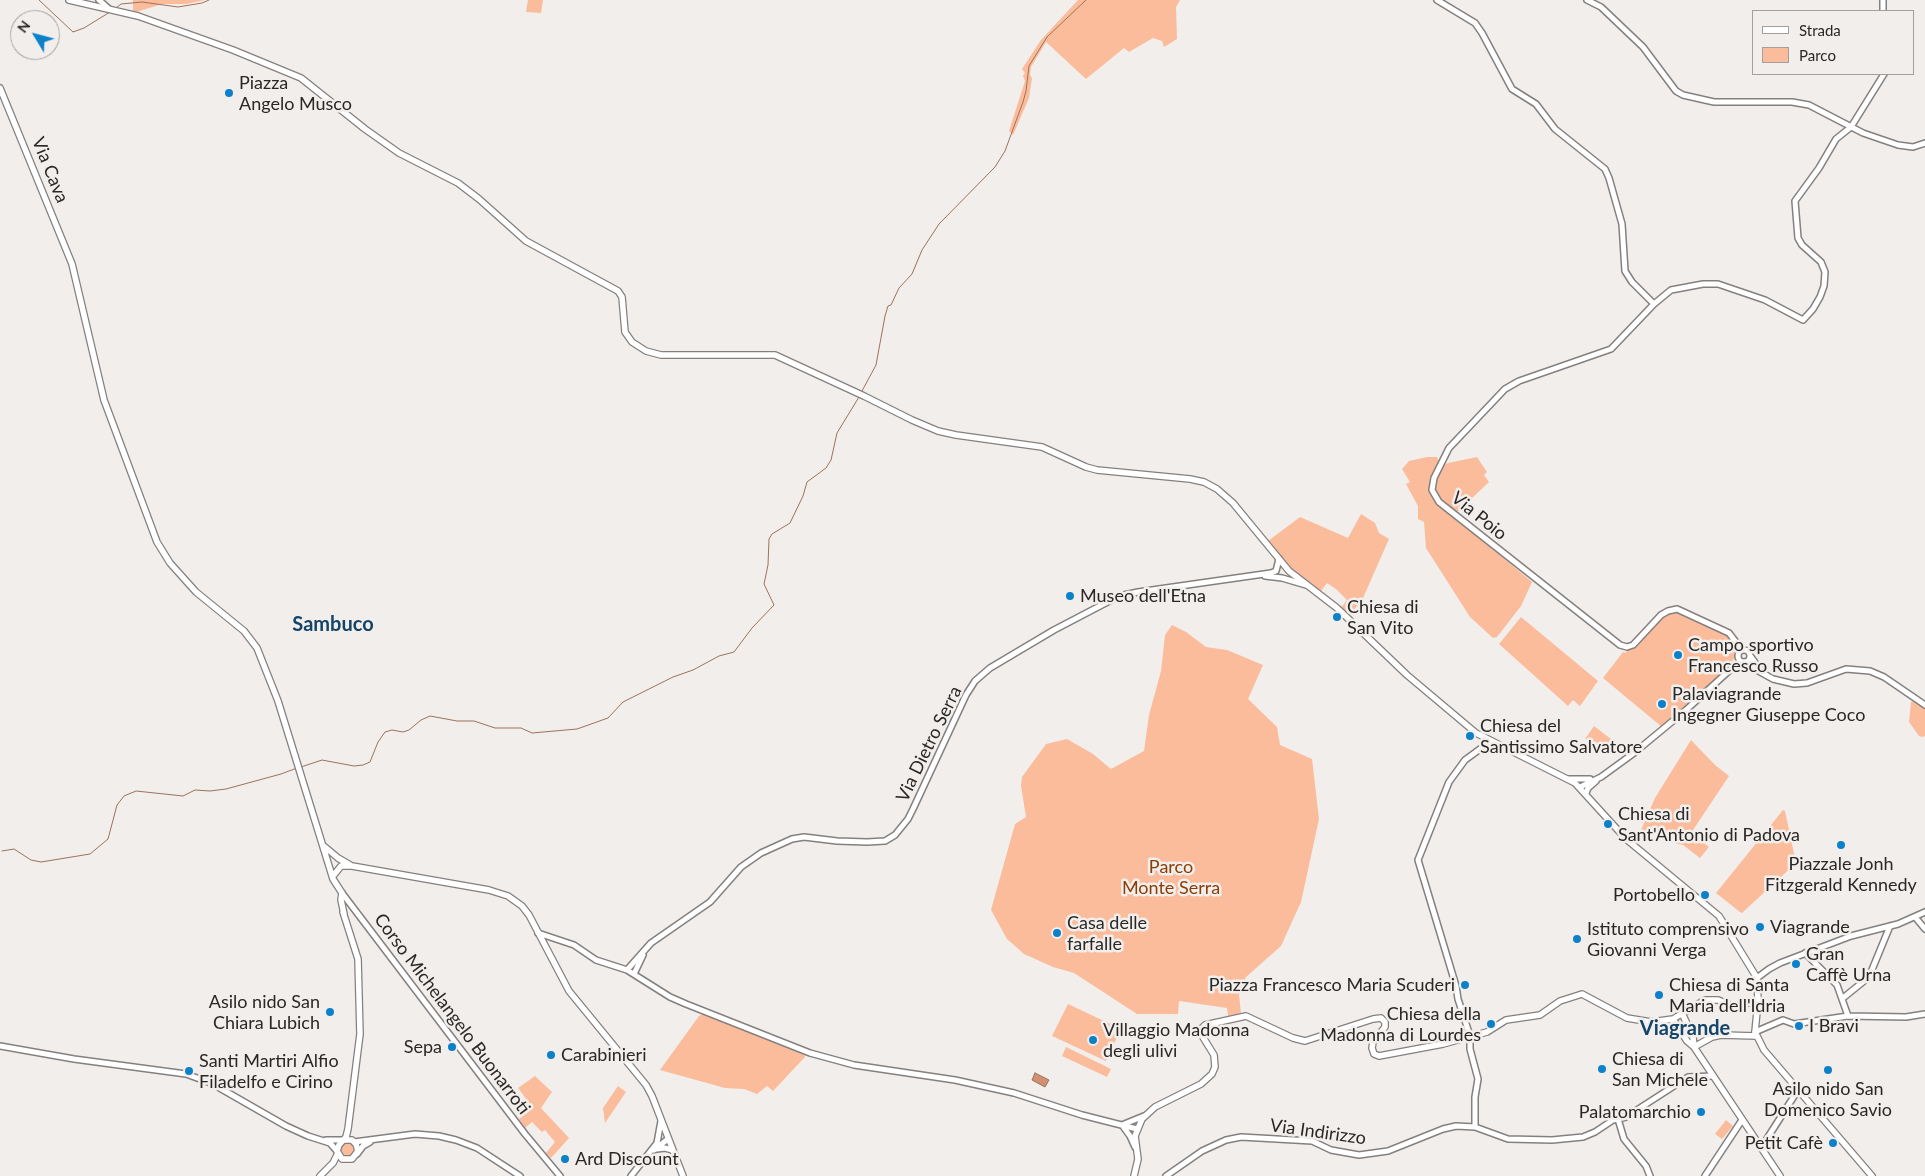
<!DOCTYPE html>
<html>
<head>
<meta charset="utf-8">
<style>
  body { margin:0 }
  #map { position:relative; width:1925px; height:1176px; overflow:hidden; background:#f2eeec; font-family:Lato,sans-serif }
  canvas { display:block }
  .legend { position:absolute; left:1752px; top:10px; width:162px; height:65px; box-sizing:border-box; background:#f2eeec; border:1px solid #a29f9d; margin:0; padding:6px 9px; list-style:none; font-size:15px; color:#292827 }
  .legend li { display:flex; align-items:center; gap:10px; height:25px }
  .legend b { width:25px; border:1px solid #a29f9d }
  .north { position:absolute; left:10px; top:10px; width:50px; height:50px; box-sizing:border-box; background:#f2eeec; border:1px solid #a29f9d; border-radius:50%; rotate:307deg; font-size:14px; font-weight:700; line-height:20px; text-align:center; color:#292827 }
  .north::after { content:''; display:block; margin:auto; width:18px; height:22px; background:#0c81ca; clip-path:polygon(50% 0,100% 100%,50% 72%,0 100%) }
</style>
</head>
<body>
<div id="map">
<canvas width="1925" height="1176"></canvas>
<ul class="legend">
<li><b style="height:6px;background:#fff"></b>Strada</li>
<li><b style="height:14px;background:#fbbc9b"></b>Parco</li>
</ul>
<div class="north">N</div>
</div>
<script>
const ctx = document.querySelector('canvas').getContext('2d');
ctx.lineJoin = 'round';
function fillPath(path, color) { ctx.fillStyle = color; ctx.fill(path, 'evenodd'); }
const poly = rows => new Path2D(rows.map(r => 'M' + r).join(''));
function stroke(path, color, width, dash) { ctx.strokeStyle = color; ctx.lineWidth = width; ctx.lineCap = dash ? 'butt' : 'round'; ctx.setLineDash(dash || []); ctx.stroke(path); }
function write(font, color, halo, rows, align = 'center') {
  ctx.font = font + ' Lato,sans-serif'; ctx.lineWidth = 5; ctx.setLineDash([]); ctx.textBaseline = 'middle'; ctx.strokeStyle = halo; ctx.fillStyle = color; for (const [text, x, y, turn = 0] of rows) {
    ctx.save(); ctx.translate(x, y); ctx.rotate((+turn || 0) * Math.PI / 180); ctx.textAlign = isNaN(turn) ? turn : align; if (halo) ctx.strokeText(text, 0, 0); ctx.fillText(text, 0, 0); ctx.restore();
  }
}
fillPath(poly([
  [133,0,205,0,186,4,162,4,133,13],
  [528,0,543,0,541,13,526,12],
  [1078,0,1180,0,1176,7,1177,39,1164,47,1162,41,1153,38,1129,52,1124,48,1086,79,1046,42,1031,67,1030,75,1032,78,1029,98,1013,135,1009,131,1025,81,1023,76,1025,73,1022,69,1041,40],
  [1427,457,1437,457,1439,462,1430,482,1430,490,1435,501,1532,582,1521,606,1497,637,1493,638,1470,617,1426,548,1424,522,1418,519,1418,506,1406,484,1410,482,1402,469,1409,461],
  [1477,457,1487,472,1484,475,1489,482,1456,513,1440,500,1434,490,1436,479,1444,465,1448,463],
  [1361,514,1375,523,1379,533,1389,539,1363,598,1350,615,1347,613,1348,611,1344,611,1341,608,1347,600,1336,589,1327,583,1321,591,1290,569,1268,541,1300,517,1348,538],
  [1676,612,1728,636,1734,645,1735,657,1729,666,1662,727,1603,678,1623,652,1626,653,1627,649,1637,646,1662,617,1668,613],
  [1521,617,1598,681,1580,706,1573,700,1568,706,1499,644],
  [1172,625,1186,632,1206,647,1227,650,1263,665,1248,699,1277,727,1280,745,1312,759,1319,819,1301,902,1281,946,1246,977,1239,995,1241,1013,1228,1016,1227,1008,1179,1001,1178,1014,1137,1014,1074,973,1053,967,1024,954,1007,939,991,910,1015,824,1026,817,1021,786,1022,777,1046,744,1067,739,1093,754,1111,769,1144,751,1149,715,1161,671,1165,635],
  [1913,701,1925,709,1925,736,1922,737,1919,736,1909,722,1911,702],
  [1594,726,1611,739,1606,745,1600,745,1591,739,1585,739],
  [1691,740,1715,765,1729,776,1691,833,1709,847,1700,858,1683,845,1674,843,1665,836,1641,830,1655,798],
  [1783,810,1785,811,1796,863,1742,913,1740,912,1716,893],
  [1068,1004,1121,1029,1106,1061,1052,1036],
  [703,1014,803,1052,805,1057,773,1091,767,1086,757,1094,744,1089,725,1088,660,1070,699,1016],
  [1066,1047,1111,1069,1107,1077,1062,1056],
  [535,1076,552,1092,541,1108,569,1138,551,1158,546,1153,555,1142,545,1130,542,1132,532,1122,525,1128,519,1119,533,1108,518,1088],
  [618,1086,626,1092,605,1123,603,1108],
  [1726,1120,1733,1126,1722,1139,1715,1134],
  '340 1150a8 8 0 1 1 16 0a8 8 0 1 1-16 0Z'
]), '#fbbc9b');
const water = poly([
  [1035,1073,1049,1080,1045,1087,1032,1080,1035,1073]
]);
fillPath(water, '#cf9170');
stroke(water, '#9d725a', 1);
stroke(poly([
  [39,0,73,32,84,28,110,12],
  [116,8,121,4,142,2,178,7,202,3,209,0],
  [862,391,876,365,885,316,888,306,891,305,899,288,912,274,922,250,939,224,995,167,1005,151,1023,102,1026,91,1029,66,1047,37,1086,0],
  [301,767,322,760,354,766,363,765,370,762,378,742,385,732,392,730,403,732,409,730,421,720,430,716,457,721,474,721,495,728,521,728,532,733,577,729,608,718,623,702,673,677,693,670,719,656,734,652,752,628,774,605,764,584,768,565,769,539,772,534,790,523,803,496,807,482,826,468,831,460,837,433,859,397],
  [2,851,14,849,31,860,41,862,90,854,108,839,117,805,124,796,136,791,183,796,195,790,210,791,226,789,281,774,297,768]
]), '#9d725a', 1);
const tertiary = poly([
  [99,0,108,8],
  [1437,0,1475,23,1482,33,1512,89,1536,104,1555,129,1605,169,1609,178,1622,224,1625,271,1632,282,1654,304,1671,290,1703,284,1718,284,1765,300,1803,320,1813,309,1820,297,1824,286,1825,272,1821,262,1802,245,1798,238,1795,201,1819,168,1836,139,1851,127,1884,74],
  [1587,0,1601,7,1643,47,1676,91,1683,95,1714,102,1792,102,1809,105,1863,133,1898,145,1913,147,1925,143],
  [1883,11,1883,0],
  [1654,304,1611,349,1519,381,1505,389,1449,448,1434,478,1432,490,1439,502,1620,645,1627,647,1633,645,1661,615,1668,611,1677,609,1729,633,1742,650],
  [1265,576,1282,578,1306,585],
  '1738 656a6 6 0 1 1 12 0a6 6 0 1 1-12 0Z',
  [1751,657,1761,671],
  [1744,663,1773,679,1794,684,1807,683,1846,669,1870,671,1884,677,1925,705],
  [1569,779,1590,779],
  [1580,787,1601,777,1634,753,1686,710,1731,669,1743,663],
  [1586,793,1588,788,1596,781],
  [342,893,525,1134,560,1176],
  [1915,917,1925,929],
  [538,933,574,945,596,960,627,970,670,997,686,1004,810,1053,854,1065,955,1080,1014,1093,1082,1115,1137,1129],
  [1805,953,1837,985,1848,1016],
  [627,970,651,943,710,902,741,867,761,853,792,839,804,837,837,841,867,842,885,841,895,835,908,819,913,809,966,695,975,681,990,668,1054,630,1119,596,1138,592,1271,573,1276,571,1279,559],
  [634,974,643,955],
  [1757,978,1769,969,1780,963,1851,936,1898,924,1925,912],
  [1843,998,1869,977,1890,926],
  [1755,1032,1783,1020,1794,1024,1848,1016,1906,1017,1925,1014],
  [0,1046,74,1059,186,1074,211,1083,286,1126,308,1136,330,1143,337,1151],
  [1618,1119,1624,1139,1646,1166,1650,1176],
  [1475,1127,1475,1097,1478,1079,1470,1049,1470,1036,1458,999,1456,986,1418,860,1449,782,1465,760,1491,741],
  [326,1140,344,1140],
  [354,1142,415,1134,439,1136,456,1140,477,1148,520,1176],
  [1135,1147,1130,1136,1122,1125,1144,1116],
  [1761,1148,1798,1090],
  [657,1149,665,1148,672,1150],
  [654,1150,668,1139],
  [357,1154,363,1146,370,1142],
  [631,1176,657,1143,661,1121],
  [1166,1176,1202,1151,1226,1140,1241,1137,1312,1141,1331,1150,1359,1155,1388,1151,1443,1129,1456,1126,1475,1127,1508,1139,1552,1140,1583,1137,1595,1132,1613,1120,1626,1117,1688,1077,1712,1076],
  [1705,1176,1742,1120]
]);
const secondary = poly([
  [69,0,138,16,233,50,301,78,365,129,399,153,458,183,479,199,526,241,618,291,622,297,625,332,632,342,646,351,661,355,775,355,864,396,912,420,938,431,956,435,1042,447,1086,467,1097,470,1190,479,1204,482,1217,489,1233,503,1289,571,1337,608,1407,675,1476,733,1575,783,1626,839,1719,916,1757,978,1758,1001,1755,1032,1764,1050,1872,1176],
  [0,88,72,264,104,400,157,542,170,563,196,592,244,631,257,648,278,701,333,879,342,893,341,900,344,914],
  [325,847,338,858,350,865],
  [333,876,341,866,352,866,489,890,508,896,522,906,529,915,569,991,646,1085,652,1096,683,1176],
  [343,912,358,959,360,1034,348,1129,346,1137,339,1145,337,1151,342,1159,352,1159,358,1151,356,1144,352,1140,344,1140],
  [1682,1013,1693,1037,1694,1047],
  [1673,1019,1687,1041,1694,1047,1780,1176],
  [1694,1047,1712,1037,1721,1035,1756,1036],
  [320,1176,333,1163,338,1153],
  [1134,1176,1138,1159,1135,1136,1142,1119,1155,1107,1201,1084,1212,1074,1215,1067,1214,1055,1201,1034,1200,1030,1205,1025,1246,1016,1293,1038,1305,1041,1373,1019,1381,1018,1385,1022,1385,1027,1373,1042,1372,1048,1374,1054,1379,1056,1443,1044,1487,1032,1506,1020,1540,1015,1560,1001,1582,994,1627,1018,1651,1022,1673,1019,1705,1000,1718,1000,1732,1006,1758,1001]
]);
stroke(tertiary, '#84807f', 8);
stroke(secondary, '#84807f', 8);
stroke(tertiary, '#fff', 5);
stroke(secondary, '#fff', 5.5);
for (const [x, y, r, color] of [
  [229,93,5,"#0c81ca"],
  [1070,596,5,"#0c81ca"],
  [1337,617,5,"#0c81ca"],
  [1678,655,5,"#0c81ca"],
  [1662,704,5,"#0c81ca"],
  [1470,736,5,"#0c81ca"],
  [1608,824,5,"#0c81ca"],
  [1841,845,5,"#0c81ca"],
  [1705,895,5,"#0c81ca"],
  [1760,927,5,"#0c81ca"],
  [1057,933,5,"#0c81ca"],
  [1577,939,5,"#0c81ca"],
  [1796,964,5,"#0c81ca"],
  [1465,985,5,"#0c81ca"],
  [1659,995,5,"#0c81ca"],
  [330,1012,5,"#0c81ca"],
  [1491,1024,5,"#0c81ca"],
  [1799,1026,5,"#0c81ca"],
  [1093,1040,5,"#0c81ca"],
  [452,1047,5,"#0c81ca"],
  [551,1055,5,"#0c81ca"],
  [1602,1069,5,"#0c81ca"],
  [1828,1070,5,"#0c81ca"],
  [189,1071,5,"#0c81ca"],
  [1701,1112,5,"#0c81ca"],
  [1833,1143,5,"#0c81ca"],
  [565,1159,5,"#0c81ca"]
]) { const dot = new Path2D(); dot.arc(x, y, r, 0, 2 * Math.PI); ctx.fillStyle = color; ctx.fill(dot); stroke(dot, '#f2eeec', 2); }
write('18px', '#292827', '#f2eeec', [
  ["Piazza",239,83],
  ["Angelo Musco",239,104],
  ["Museo dell'Etna",1080,596],
  ["Chiesa di",1347,607],
  ["San Vito",1347,628],
  ["Campo sportivo",1688,645],
  ["Francesco Russo",1688,666],
  ["Palaviagrande",1672,694],
  ["Ingegner Giuseppe Coco",1672,715],
  ["Chiesa del",1480,726],
  ["Santissimo Salvatore",1480,747],
  ["Chiesa di",1618,814],
  ["Sant'Antonio di Padova",1618,835],
  ["Piazzale Jonh",1841,864,"center"],
  ["Fitzgerald Kennedy",1841,885,"center"],
  ["Portobello",1695,895,"right"],
  ["Casa delle",1067,923],
  ["farfalle",1067,944],
  ["Viagrande",1770,927],
  ["Istituto comprensivo",1587,929],
  ["Giovanni Verga",1587,950],
  ["Gran",1806,954],
  ["Caffè Urna",1806,975],
  ["Piazza Francesco Maria Scuderi",1455,985,"right"],
  ["Chiesa di Santa",1669,985],
  ["Maria dell'Idria",1669,1006],
  ["Asilo nido San",320,1002,"right"],
  ["Chiara Lubich",320,1023,"right"],
  ["Chiesa della",1481,1014,"right"],
  ["Madonna di Lourdes",1481,1035,"right"],
  ["I Bravi",1809,1026],
  ["Villaggio Madonna",1103,1030],
  ["degli ulivi",1103,1051],
  ["Sepa",442,1047,"right"],
  ["Carabinieri",561,1055],
  ["Chiesa di",1612,1059],
  ["San Michele",1612,1080],
  ["Santi Martiri Alfio",199,1061],
  ["Filadelfo e Cirino",199,1082],
  ["Asilo nido San",1828,1089,"center"],
  ["Domenico Savio",1828,1110,"center"],
  ["Palatomarchio",1691,1112,"right"],
  ["Petit Cafè",1823,1143,"right"],
  ["Ard Discount",575,1159]
], 'left');
write('18px', '#292827', '#f2eeec', [
  ["Via Cava",50,170,68],
  ["Via Poio",1479,516,39],
  ["Via Dietro Serra",929,744,-64],
  ["Corso Michelangelo Buonarroti",452,1014,53],
  ["Via Indirizzo",1318,1132,8]
]);
write('18px', '#8a3e07', '#f2eeec', [
  ["Parco",1171,867],
  ["Monte Serra",1171,888]
]);
write('bold 20px', '#144468', '#f2eeec', [
  ["Sambuco",333,625],
  ["Viagrande",1685,1029]
]);
</script>
</body>
</html>
